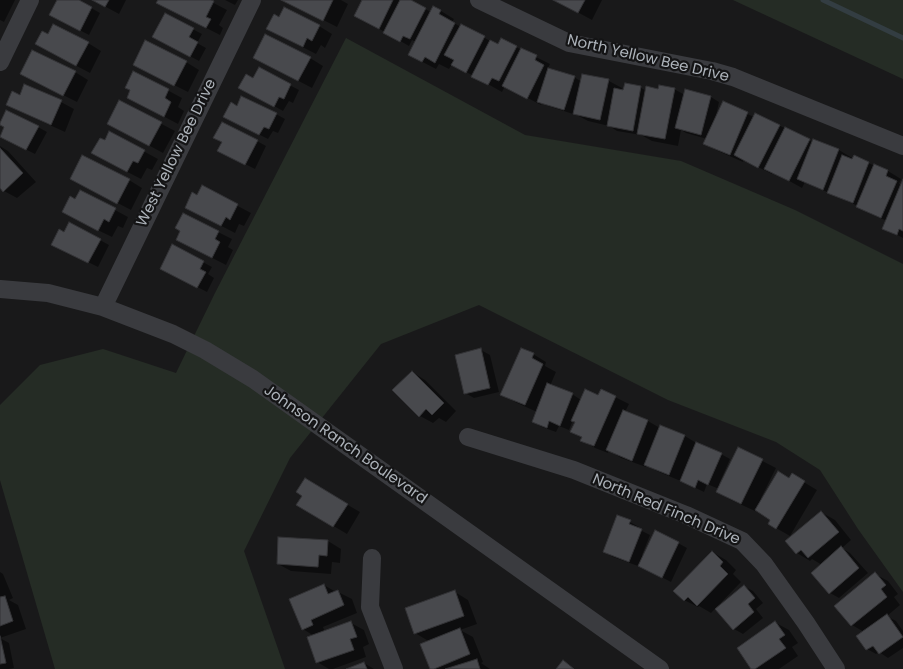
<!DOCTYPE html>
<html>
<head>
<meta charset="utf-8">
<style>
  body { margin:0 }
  canvas { display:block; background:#19191a }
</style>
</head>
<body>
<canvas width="903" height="669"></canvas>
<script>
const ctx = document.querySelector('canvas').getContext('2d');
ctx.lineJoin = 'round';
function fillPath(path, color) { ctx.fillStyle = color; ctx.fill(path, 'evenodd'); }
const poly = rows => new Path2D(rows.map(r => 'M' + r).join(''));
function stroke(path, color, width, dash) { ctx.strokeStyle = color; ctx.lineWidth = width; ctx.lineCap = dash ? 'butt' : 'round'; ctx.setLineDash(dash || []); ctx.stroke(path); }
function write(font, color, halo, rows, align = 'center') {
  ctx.font = font + ' Poppins,sans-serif'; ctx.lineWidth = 4.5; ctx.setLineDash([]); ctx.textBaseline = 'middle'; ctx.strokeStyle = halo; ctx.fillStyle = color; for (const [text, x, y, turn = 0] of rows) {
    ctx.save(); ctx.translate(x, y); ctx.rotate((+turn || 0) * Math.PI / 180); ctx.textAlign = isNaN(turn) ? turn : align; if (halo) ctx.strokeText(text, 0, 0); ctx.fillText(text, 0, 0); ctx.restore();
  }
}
fillPath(poly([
  [733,0,903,0,903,79],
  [346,38,525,135,681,161,795,210,903,264,903,592,858,529,820,470,776,442,668,400,479,305,381,344,290,458,244,551,285,669,55,669,0,480,0,405,40,365,103,349,176,373,215,293]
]), '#252c25');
fillPath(poly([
  [0,0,15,0,4,22,0,20],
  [58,0,77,0,100,13,89,35,60,20],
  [93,0,126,0,119,14],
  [159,0,208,0,227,10,219,25,223,28,220,35,171,10],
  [225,0,238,0,235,5],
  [284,0,341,0,348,4,337,27],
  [363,0,411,0,410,1,431,12,433,7,441,11,454,19,452,22,461,27,462,25,499,46,502,40,550,64,548,68,550,70,574,77,582,82,609,81,622,88,621,91,624,91,626,85,641,88,647,91,674,89,685,95,711,97,719,102,716,116,717,116,723,103,754,117,756,114,813,142,839,150,854,159,868,163,888,171,901,179,899,184,902,185,903,182,903,238,884,228,887,221,871,214,858,206,805,182,802,188,773,172,772,174,744,160,743,162,718,151,705,144,707,139,686,133,681,130,678,146,652,141,641,135,617,131,609,126,588,121,573,113,573,114,548,106,542,103,541,105,505,86,502,92,452,64,449,69,439,64,436,69,409,55,416,42,412,40,409,46,369,23],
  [555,0,602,0,592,20],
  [166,15,202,34,197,43,206,48,199,61,163,42],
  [280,19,319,26,332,34,325,48,321,45,316,54,281,36],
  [88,43,101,51,90,73,50,52],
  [310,58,323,66,312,88,268,65],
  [186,62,199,70,188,92,148,72],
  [259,69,299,90,293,103,289,101,283,111,249,92],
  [75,72,88,80,77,102,35,81],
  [134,72,182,98,178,107,184,111,178,124,142,105,132,90],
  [61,102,74,109,65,132,21,112,7,104],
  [120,102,175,131,163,153,122,131],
  [237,107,276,114,285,119,278,133,273,131,268,139,234,122],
  [5,127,38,127,47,132,35,154,9,141],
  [110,133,158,159,152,170,147,168,141,179,106,161,105,142],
  [257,141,266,146,255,169,227,155,223,142],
  [0,146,8,151,36,182,17,198,4,191,0,186],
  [129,180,142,188,131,210,85,186],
  [202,187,251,213,244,226,239,224,235,233,200,215,198,197],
  [115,210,128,217,123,228,118,226,112,237,77,220],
  [218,232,232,239,228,247,233,250,226,265,177,240],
  [65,233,100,240,109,245,98,267,62,249],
  [173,246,212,267,208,274,214,278,207,292,170,273],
  [481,350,490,355,499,392,474,398,465,393],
  [533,354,546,362,545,366,556,372,550,386,572,394,581,400,598,397,615,397,629,404,625,412,648,421,660,428,660,427,685,436,698,444,721,454,730,459,719,484,721,485,739,449,776,468,761,498,763,499,790,480,792,475,817,490,790,536,769,524,772,519,756,510,755,511,731,500,718,492,719,489,707,484,704,492,683,482,659,472,647,466,646,467,621,458,609,450,608,453,595,448,582,440,583,438,572,432,576,422,573,420,569,430,559,426,556,432,542,427,533,422,537,412,515,402,502,394],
  [412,372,425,380,456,411,446,422,439,418,433,423,420,416],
  [305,480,360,512,347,534,298,505,304,496],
  [821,512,835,520,851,540,842,548,850,553,868,573,839,598,830,593,822,565,812,559,810,561,797,553],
  [618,517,630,522,639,527,638,529,650,535,642,555,644,556,678,543,687,548,671,582,638,565,638,566,613,557,604,552],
  [328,541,341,549,340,563,332,562,331,574,291,571,278,564],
  [712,552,726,560,736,570,733,574,741,582,711,613,699,606,698,607,684,600],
  [0,572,3,574,13,598,9,600,18,605,26,629,0,638,9,643,14,668,9,669,0,669],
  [875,574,888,581,898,594,894,597,900,605,887,616,896,621,903,631,903,648,888,658,879,652,876,654,867,649,864,632,852,625,836,606],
  [324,585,336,592,338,592,352,599,357,613,323,627,325,632,351,623,364,630,369,644,363,647,366,657,333,669,329,669,317,662,314,636,303,629],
  [744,586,753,591,763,603,756,609,763,618,743,634,734,629,717,609],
  [455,592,468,600,477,624,460,630,473,637,483,662,481,663,490,669,431,669,430,642,415,633],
  [776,623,789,630,798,643,792,647,798,656,779,669,752,669],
  [364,663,374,669,350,669]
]), '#0007');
stroke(poly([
  [823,0,903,38]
]), '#333d42', 5);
const building = poly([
  [57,0,79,0,92,7,80,31,49,15,57,0],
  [92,0,109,0,105,7,92,0],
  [158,0,211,0,214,1,206,17,211,19,206,28,156,3,158,0],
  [281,0,333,0,323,21,281,0],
  [362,0,393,0,379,29,354,16,362,0],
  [400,0,411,0,426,8,410,39,403,36,400,42,383,33,400,0],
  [553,0,585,0,578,13,553,0],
  [433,6,441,10,439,14,455,23,435,63,425,57,422,62,408,55,433,6],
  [284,7,320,25,312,41,307,38,303,47,266,29,274,14,279,17,284,7],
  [165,13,194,28,189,37,198,42,190,57,152,37,165,13],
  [53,24,89,42,76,66,35,44,42,31,48,34,53,24],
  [461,24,485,36,466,73,451,65,454,60,444,55,461,24],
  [265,34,311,57,298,81,253,58,265,34],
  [501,38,517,46,499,81,492,78,488,85,471,77,490,40,498,44,501,38],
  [145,40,187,61,174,86,133,65,145,40],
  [521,48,537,55,535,60,544,65,527,99,502,86,521,48],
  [32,50,76,71,63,96,20,74,32,50],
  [259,67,291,84,284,99,279,97,274,107,238,88,246,74,253,78,259,67],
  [548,68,575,76,564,110,537,102,548,68],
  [133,71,169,89,165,98,171,102,164,117,127,98,130,90,125,88,133,71],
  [582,74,609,79,600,120,573,114,582,74],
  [625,83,641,86,633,131,607,126,614,88,623,90,625,83],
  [24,84,62,100,51,125,6,105,12,91,20,95,24,84],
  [659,85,675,88,665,139,637,134,646,86,658,89,659,85],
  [685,89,711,96,701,135,675,128,685,89],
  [241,96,277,113,269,129,264,127,259,135,223,117,231,102,237,106,241,96],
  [119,100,162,122,149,146,107,124,119,100],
  [723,101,748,112,730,155,703,144,723,101],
  [6,110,39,126,26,150,0,137,4,127,0,125,0,123,6,110],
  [755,113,780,125,758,168,734,155,755,113],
  [222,122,258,140,245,165,217,151,222,142,213,138,222,122],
  [785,127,810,139,789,181,764,169,785,127],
  [109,131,145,150,138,163,133,161,127,172,91,153,100,138,105,140,109,131],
  [813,139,839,149,823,190,797,179,813,139],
  [0,148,23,173,3,192,0,188,0,148],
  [82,155,130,179,117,204,70,179,82,155],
  [842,155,852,159,854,155,869,162,853,203,827,193,842,155],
  [874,164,888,170,886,176,897,181,881,218,856,207,874,164],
  [903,179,903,231,899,229,897,235,882,229,903,179],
  [202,185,238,204,230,220,226,217,221,226,185,208,192,192,197,195,202,185],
  [80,190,116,208,109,222,104,219,98,231,62,212,70,196,75,199,80,190],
  [183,213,219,231,215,239,220,242,212,258,176,240,180,231,175,228,183,213],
  [69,222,101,239,88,263,51,245,59,229,64,232,69,222],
  [172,244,204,261,200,269,206,272,197,288,160,269,172,244],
  [481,348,490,388,464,394,455,355,481,348],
  [521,348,534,353,532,358,543,364,525,405,500,395,521,348],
  [412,371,444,403,432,415,426,409,419,417,392,390,412,371],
  [547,383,573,393,560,426,549,421,547,428,532,422,547,383],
  [585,389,598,395,601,389,616,396,594,446,580,441,582,437,570,432,575,422,571,421,585,389],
  [623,410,648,420,632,461,606,450,623,410],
  [660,425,685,435,669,475,644,465,660,425],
  [696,442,722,453,708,485,698,480,695,488,680,481,696,442],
  [738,447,763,459,741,504,716,492,738,447],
  [778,471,789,478,792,473,805,481,776,529,768,524,770,520,755,510,778,471],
  [305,478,348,504,333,527,296,505,302,496,296,492,305,478],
  [821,511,839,532,808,558,801,550,796,554,785,541,821,511],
  [617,515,631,520,629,524,642,529,629,562,603,552,617,515],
  [655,530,679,542,662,578,638,566,655,530],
  [278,537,328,540,327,556,319,555,318,567,277,564,278,537],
  [841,546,859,568,829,594,811,573,841,546],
  [712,551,723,562,720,566,728,574,697,606,688,597,684,601,673,591,712,551],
  [875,572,886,585,881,589,887,597,851,626,834,606,875,572],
  [324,584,328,594,338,590,344,605,311,620,313,625,302,630,289,599,324,584],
  [744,585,755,598,748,604,754,612,733,630,715,609,744,585],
  [455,590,464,616,414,634,405,608,455,590],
  [5,596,13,621,0,626,0,597,5,596],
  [887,614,903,637,879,654,873,646,866,650,856,636,887,614],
  [351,621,357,637,350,639,354,650,316,663,307,637,351,621],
  [775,621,785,635,779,639,786,648,755,669,751,669,737,648,775,621],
  [460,628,470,654,434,669,430,669,420,644,460,628],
  [0,636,6,663,0,664,0,636],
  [477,659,480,669,445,669,477,659],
  [563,660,574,669,556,669,563,660],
  [364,662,367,669,346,669,364,662]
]);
fillPath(building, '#48494d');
stroke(building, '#333336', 1);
stroke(poly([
  [479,0,569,43,712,71,733,77,903,146],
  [0,62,30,0],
  [0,289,48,293,103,307,173,334,205,350,253,379,660,669],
  [103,307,252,0],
  [468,437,574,470,686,515,742,541,764,564,806,623,836,669],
  [372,558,370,607,394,669]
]), '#3a3b3f', 18);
write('15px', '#acb2b9', '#141415', [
  ["North Yellow Bee Drive",648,59,13],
  ["West Yellow Bee Drive",177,153,-64],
  ["Johnson Ranch Boulevard",345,445,35],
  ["North Red Finch Drive",666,510,23]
]);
</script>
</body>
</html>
